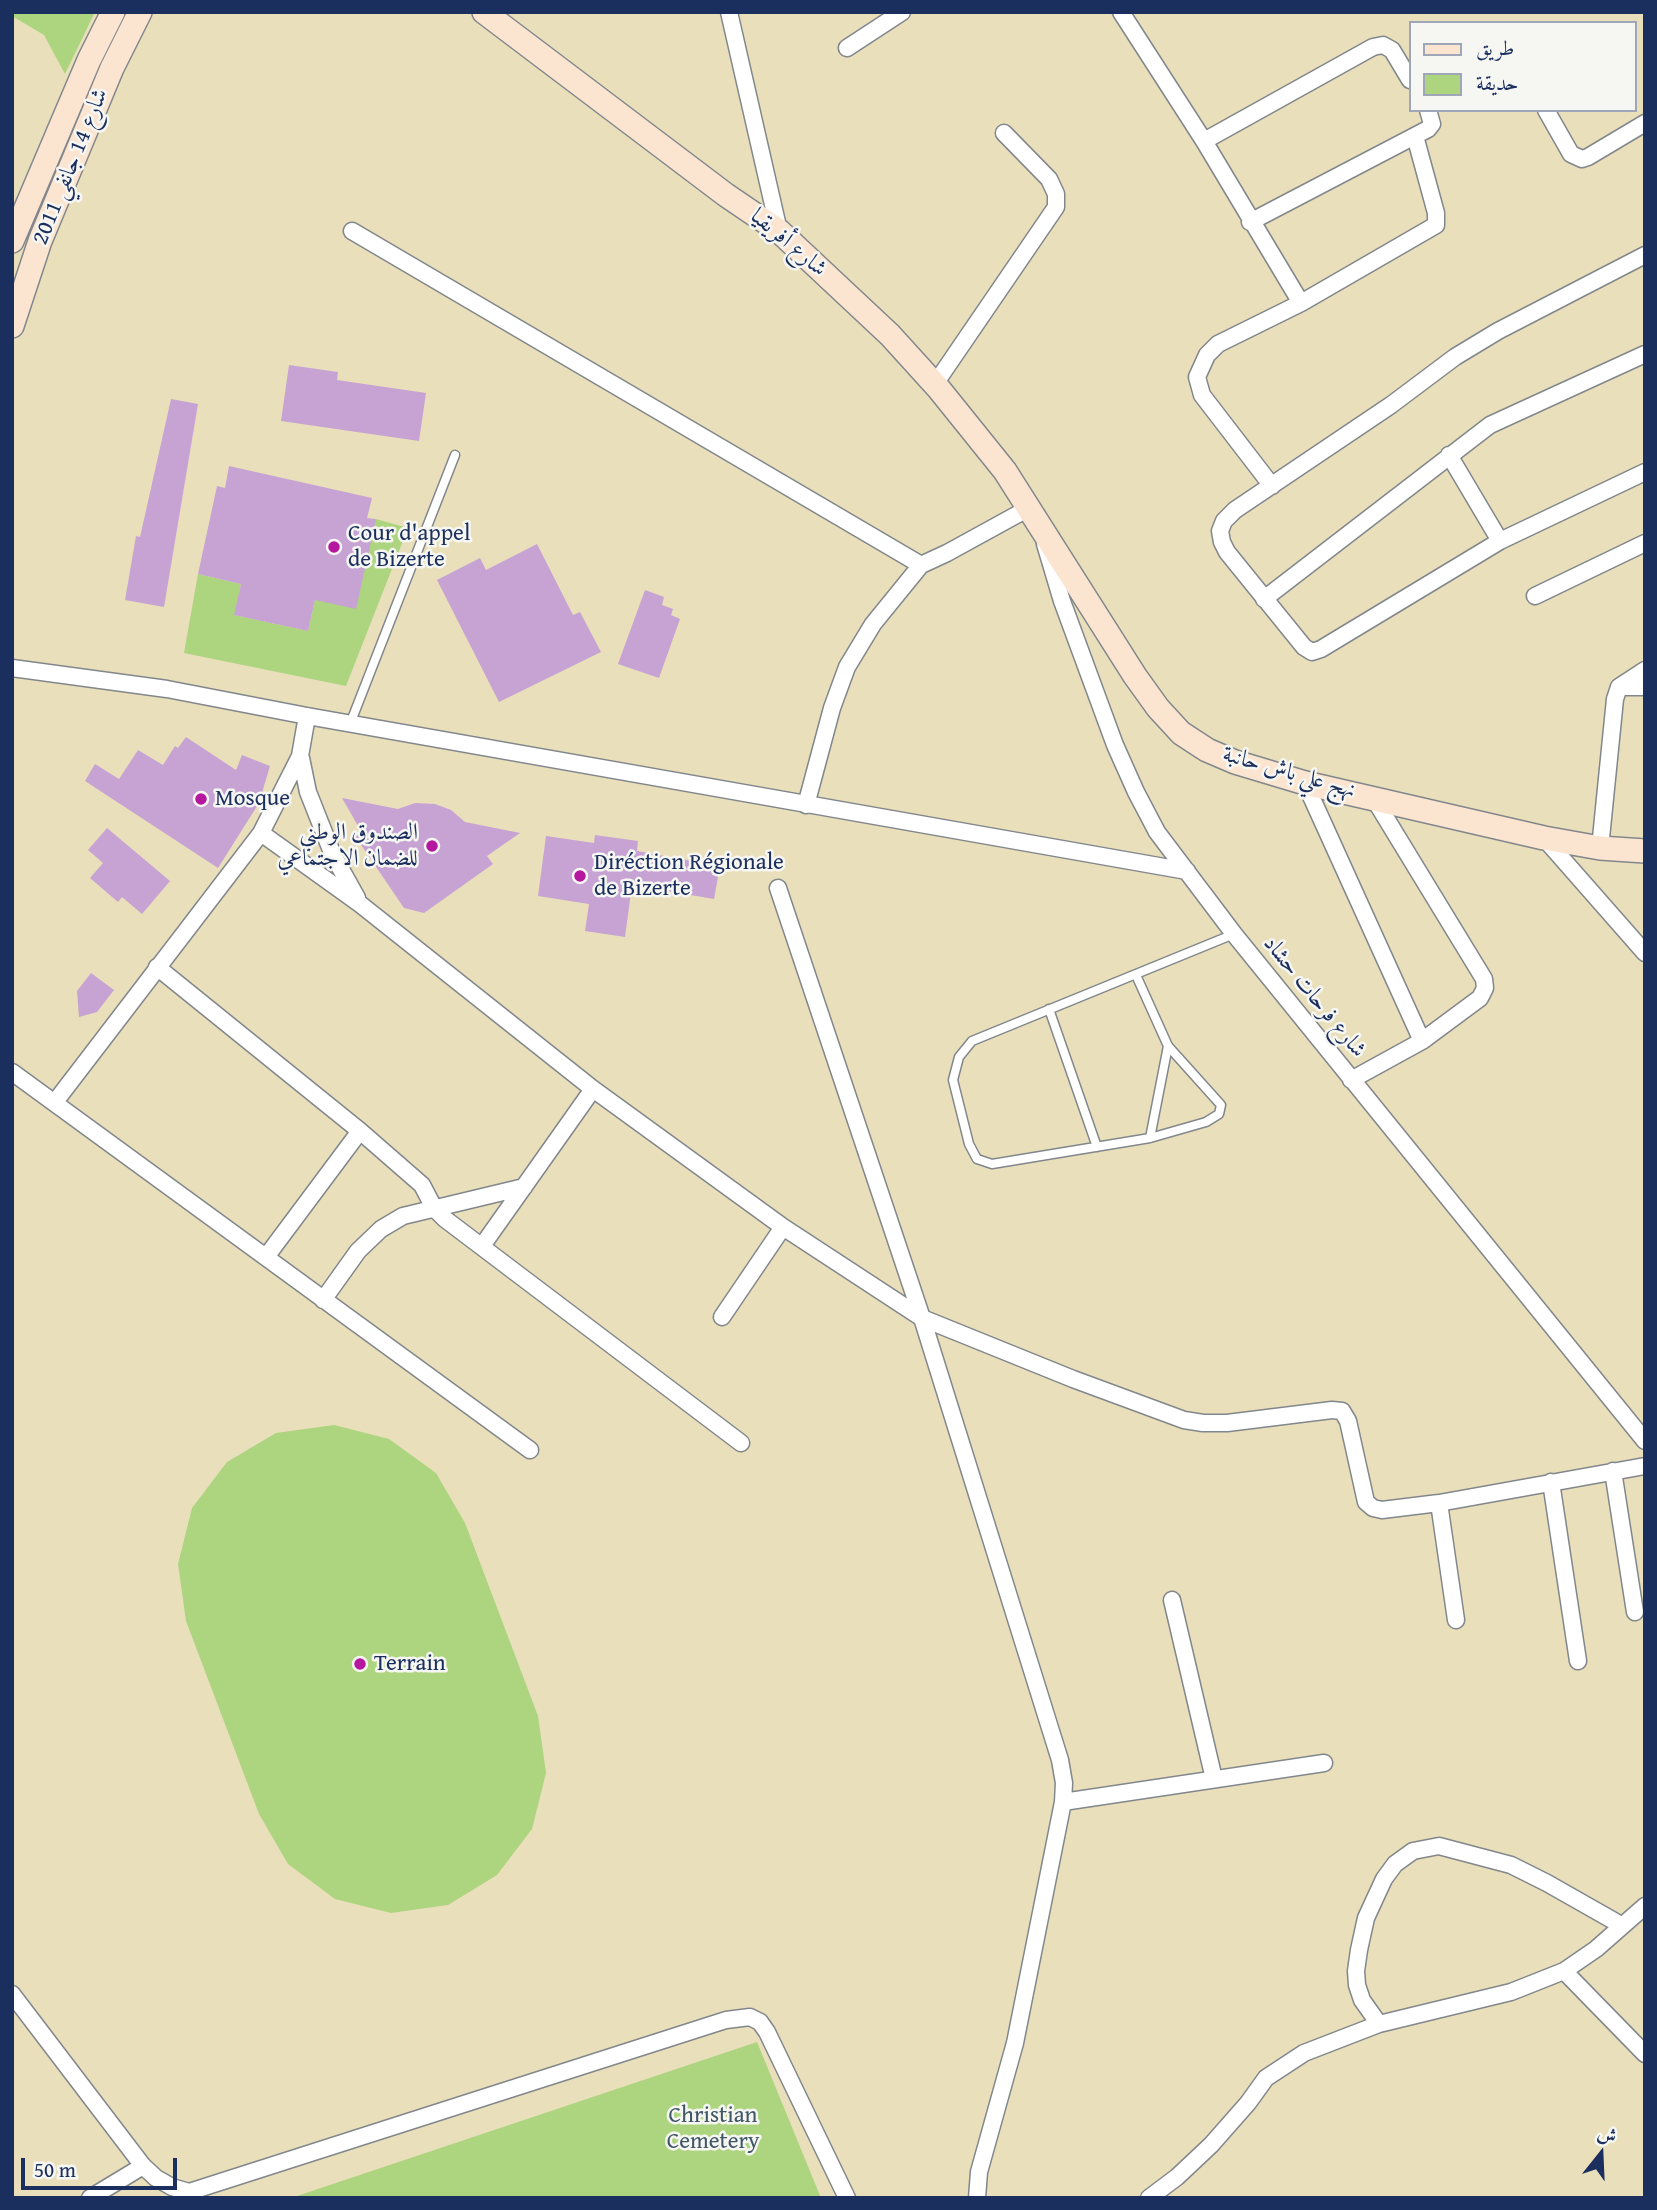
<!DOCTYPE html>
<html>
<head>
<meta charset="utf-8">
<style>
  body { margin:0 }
  #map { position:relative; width:1657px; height:2210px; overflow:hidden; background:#e9dfbb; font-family:"Gentium Book Plus",Amiri,serif }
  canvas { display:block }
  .frame { position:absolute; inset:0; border:14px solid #1b2f5e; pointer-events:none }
  .legend { position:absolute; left:1409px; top:21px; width:228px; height:91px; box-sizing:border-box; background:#f6f6f2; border:2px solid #9ea6b7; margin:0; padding:9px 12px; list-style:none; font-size:21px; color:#1b2f5e }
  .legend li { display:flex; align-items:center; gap:14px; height:35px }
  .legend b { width:35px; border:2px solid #9ea6b7 }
  .north { position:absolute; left:1566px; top:2119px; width:70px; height:70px; -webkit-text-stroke:5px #f6f6f2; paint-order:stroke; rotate:18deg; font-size:19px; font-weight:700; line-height:28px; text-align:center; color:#1b2f5e }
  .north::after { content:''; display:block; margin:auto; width:24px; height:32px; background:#1b2f5e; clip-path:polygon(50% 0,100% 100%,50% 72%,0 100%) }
  .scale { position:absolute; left:21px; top:2158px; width:156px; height:32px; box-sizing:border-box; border:4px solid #1b2f5e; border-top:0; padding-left:9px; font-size:21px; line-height:24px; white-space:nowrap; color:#1b2f5e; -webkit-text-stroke:5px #f6f6f2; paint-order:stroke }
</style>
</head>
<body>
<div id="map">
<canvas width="1657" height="2210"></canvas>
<div class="frame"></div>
<ul class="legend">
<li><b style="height:9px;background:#fce5d0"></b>طريق</li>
<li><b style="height:19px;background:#add47f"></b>حديقة</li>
</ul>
<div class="north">ش</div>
<div class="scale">50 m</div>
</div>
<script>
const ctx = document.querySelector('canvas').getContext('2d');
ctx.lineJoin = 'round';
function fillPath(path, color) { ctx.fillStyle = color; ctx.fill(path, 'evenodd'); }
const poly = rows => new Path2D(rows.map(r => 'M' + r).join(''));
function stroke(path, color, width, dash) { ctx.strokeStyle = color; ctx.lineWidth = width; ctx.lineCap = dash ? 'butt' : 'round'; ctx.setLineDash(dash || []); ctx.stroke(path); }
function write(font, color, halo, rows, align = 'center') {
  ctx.font = font + ' "Gentium Book Plus",Amiri,serif'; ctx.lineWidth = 5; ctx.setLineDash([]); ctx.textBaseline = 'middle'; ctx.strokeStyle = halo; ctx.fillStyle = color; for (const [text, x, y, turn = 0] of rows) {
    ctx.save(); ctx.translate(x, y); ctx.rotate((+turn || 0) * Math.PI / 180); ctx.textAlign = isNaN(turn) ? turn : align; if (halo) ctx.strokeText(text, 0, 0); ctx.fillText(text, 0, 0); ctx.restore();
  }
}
fillPath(poly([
  [12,12,95,12,65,74,44,35,12,16],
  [376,519,408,528,346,686,184,653,198,574,241,584,235,615,308,631,315,600],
  [334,1425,389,1439,436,1473,465,1523,538,1716,546,1773,532,1829,497,1875,448,1905,391,1913,335,1899,288,1864,259,1814,186,1621,178,1564,192,1508,227,1462,276,1433],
  [757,2042,821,2198,291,2198]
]), '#add47f');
fillPath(poly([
  [289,365,338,372,337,380,426,393,419,441,281,421],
  [171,399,198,404,164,607,125,600,136,536,140,537],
  [229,466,372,498,367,518,376,519,356,609,315,600,308,631,234,615,241,584,198,574,217,486,225,488],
  [537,544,573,615,580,612,601,652,499,702,437,580,480,558,486,570],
  [645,590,664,597,662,605,673,609,671,615,680,619,659,678,618,664],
  [186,737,236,770,242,755,270,766,259,803,218,868,85,781,95,764,119,779,138,750,163,765,175,746,178,748],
  [342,798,398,809,415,803,435,804,451,810,465,822,520,833,487,856,493,864,424,913,404,908,355,836,361,831],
  [107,828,170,881,142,914,122,897,118,902,90,878,103,863,88,850],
  [595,835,638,841,637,851,720,866,714,899,632,885,625,937,585,931,589,904,538,896,546,836,594,843],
  [91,973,114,990,97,1012,79,1017,77,991]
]), '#c7a3d4');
const lane = poly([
  [350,724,455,455],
  [1136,975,1168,1046,1221,1105,1219,1114,1206,1122,1150,1138,992,1164,977,1159,969,1144,953,1080,959,1057,972,1041,1234,934],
  [1049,1009,1097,1147],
  [1150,1138,1168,1046]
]);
const street = poly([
  [729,12,779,231],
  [1121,12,1204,141,1301,303,1436,225,1436,213,1415,136],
  [847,48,902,12],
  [1546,110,1571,154,1582,159,1588,157,1645,123],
  [1204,141,1373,47,1383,45,1392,50,1410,80],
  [1250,222,1428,129,1432,124,1428,110],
  [352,231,921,565],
  [1645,255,1498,331,1455,357,1391,405,1235,510,1224,521,1220,531,1222,542,1227,552,1304,647,1312,652,1321,649,1500,541,1645,472],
  [935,384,1056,207,1056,194,1049,179,1004,133],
  [1449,455,1500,541],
  [1272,486,1202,395,1197,377,1207,355,1218,344,1301,303],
  [1045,544,1062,601,1115,745,1136,792,1157,832,1234,934,1645,1441],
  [1535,596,1645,543],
  [1264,599,1490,425,1645,354],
  [12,668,167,689,307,716,1187,871],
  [1619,687,1645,687],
  [301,758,308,792,333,855,357,898],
  [1305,783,1422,1041],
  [806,805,832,708,847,667,873,624,921,565,947,553,1029,508],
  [261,833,360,904,593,1089,783,1227,922,1318,1073,1379,1184,1420,1203,1423,1227,1423,1332,1410,1342,1411,1348,1421,1366,1502,1373,1508,1382,1510,1439,1503,1645,1466],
  [1544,838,1645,953],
  [1600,848,1615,699,1619,687,1645,670],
  [778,888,922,1318,1060,1760,1064,1783,1063,1802,1015,2043,979,2172,977,2198],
  [157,967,360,1131,422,1185,434,1208,445,1219,741,1443],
  [12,1072,530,1450],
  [1351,1080,1422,1041,1480,998,1485,988,1484,979,1373,797],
  [55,1102,261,833,300,756,307,716],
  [482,1246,593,1089],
  [266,1257,360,1131],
  [323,1300,358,1251,381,1229,403,1216,524,1187],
  [722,1317,783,1227],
  [1613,1471,1635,1612],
  [1551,1482,1578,1661],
  [1439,1503,1456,1620],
  [1172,1600,1214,1779],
  [1063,1802,1324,1763],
  [1564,1971,1645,2054],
  [12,1994,143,2166,156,2178,172,2187,189,2192,726,2020,750,2017,760,2022,767,2032,847,2198],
  [1379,2024,1362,2000,1357,1985,1356,1971,1359,1950,1366,1918,1384,1879,1395,1864,1413,1851,1439,1846,1511,1865,1547,1883,1621,1925],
  [90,2198,143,2166],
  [1149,2198,1177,2177,1211,2145,1248,2103,1266,2078,1304,2053,1379,2024,1511,1992,1564,1971,1596,1949,1645,1906]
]);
const secondary = poly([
  [484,12,726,195,779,231,890,335,939,389,1005,471,1135,676,1158,708,1181,733,1207,750,1235,762,1305,783,1544,838,1600,848,1645,851],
  [12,241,89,60,113,12],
  [12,326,40,241,112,68,140,12]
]);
stroke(lane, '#82878c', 11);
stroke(street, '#82878c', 19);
stroke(secondary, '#82878c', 26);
stroke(lane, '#fff', 8);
stroke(street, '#fff', 16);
stroke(secondary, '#fce5d0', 23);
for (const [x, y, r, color] of [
  [334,547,7,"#b5179e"],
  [201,799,7,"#b5179e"],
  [432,846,7,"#b5179e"],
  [580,876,7,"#b5179e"],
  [360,1664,7,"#b5179e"]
]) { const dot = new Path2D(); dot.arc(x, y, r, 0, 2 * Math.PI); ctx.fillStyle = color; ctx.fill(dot); stroke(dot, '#f6f6f2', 2.5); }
write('23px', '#1b2f5e', '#f6f6f2', [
  ["شارع 14 جانفي 2011",71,167,-68],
  ["شارع أفريقيا",788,243,40],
  ["نهج علي باش حانبة",1289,773,16],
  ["شارع فرحات حشاد",1314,997,51]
]);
write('23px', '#1b2f5e', '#f6f6f2', [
  ["Cour d'appel",348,534],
  ["de Bizerte",348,560],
  ["Mosque",215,799],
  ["الصندوق الوطني",418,833,"right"],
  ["للضمان الاجتماعي",418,859,"right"],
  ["Diréction Régionale",594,863],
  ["de Bizerte",594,889],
  ["Terrain",374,1664]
], 'left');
write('23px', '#405866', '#f6f6f2', [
  ["Christian",713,2116],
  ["Cemetery",713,2142]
]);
</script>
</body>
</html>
